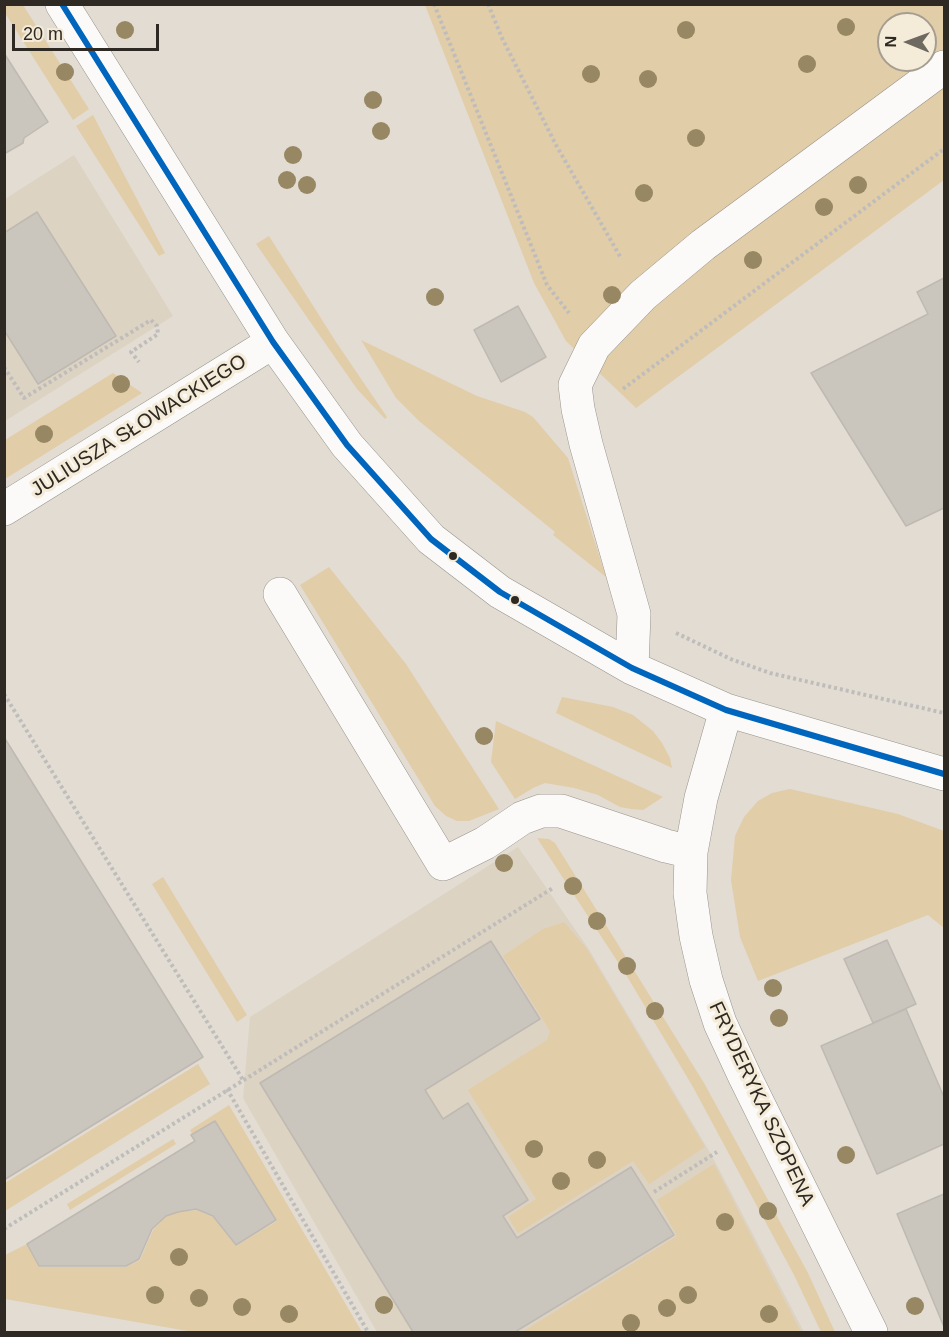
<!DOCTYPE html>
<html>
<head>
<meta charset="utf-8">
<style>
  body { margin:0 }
  #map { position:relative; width:949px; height:1337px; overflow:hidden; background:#e2dcd2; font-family:Helvetica,sans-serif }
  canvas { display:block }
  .frame { position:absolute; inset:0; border:6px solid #2e2a23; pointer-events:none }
  .north { position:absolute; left:877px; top:12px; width:60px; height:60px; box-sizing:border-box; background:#f5ebd9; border:2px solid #a59e90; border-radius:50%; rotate:271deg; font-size:16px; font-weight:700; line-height:24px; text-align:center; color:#2e2a23 }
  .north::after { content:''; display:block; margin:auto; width:21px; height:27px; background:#6d6860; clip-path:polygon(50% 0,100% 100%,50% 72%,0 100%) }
  .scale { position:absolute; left:12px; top:24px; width:147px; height:27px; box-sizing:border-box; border:3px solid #2e2a23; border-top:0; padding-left:8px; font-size:18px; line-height:21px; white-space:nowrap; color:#2e2a23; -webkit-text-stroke:4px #f5ebd9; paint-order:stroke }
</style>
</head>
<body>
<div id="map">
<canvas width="949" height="1337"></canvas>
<div class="frame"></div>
<div class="north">N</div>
<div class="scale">20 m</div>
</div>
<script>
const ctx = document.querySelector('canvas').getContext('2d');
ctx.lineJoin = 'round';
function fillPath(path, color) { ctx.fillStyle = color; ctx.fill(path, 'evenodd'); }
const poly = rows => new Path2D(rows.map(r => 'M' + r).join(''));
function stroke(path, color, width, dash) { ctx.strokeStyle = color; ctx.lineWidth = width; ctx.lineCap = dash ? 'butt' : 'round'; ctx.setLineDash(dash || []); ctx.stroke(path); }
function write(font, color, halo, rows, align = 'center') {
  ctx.font = font + ' Helvetica,sans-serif'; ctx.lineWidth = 6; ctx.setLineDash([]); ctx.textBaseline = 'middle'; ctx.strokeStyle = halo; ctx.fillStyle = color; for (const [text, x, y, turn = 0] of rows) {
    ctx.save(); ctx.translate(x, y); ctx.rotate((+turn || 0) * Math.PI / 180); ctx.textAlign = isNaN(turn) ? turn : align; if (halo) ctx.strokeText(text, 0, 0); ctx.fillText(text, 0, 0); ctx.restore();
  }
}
fillPath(poly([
  [74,155,173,316,5,421,5,199],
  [518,847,588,948,712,1156,804,1332,377,1332,243,1098,250,1017]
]), '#ddd3c2');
fillPath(poly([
  [5,4,23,5,89,109,73,120,5,13],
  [425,5,944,5,944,180,636,408,566,341,534,283],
  [889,24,925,24,925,60,889,60],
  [93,115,165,253,159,256,76,126],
  [269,236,336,342,387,417,385,419,357,389,256,244],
  [361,340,477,396,525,412,533,417,568,458,606,577,553,535,555,532,419,421,396,398],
  [113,373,142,393,5,479,5,440],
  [329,567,406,664,499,809,469,821,457,821,446,816,435,806,300,585],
  [562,697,613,707,633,715,653,731,662,743,670,758,672,768,556,713],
  [496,721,663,797,643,810,631,809,620,807,598,795,574,788,545,783,533,788,515,799,491,762],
  [790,789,898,814,944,831,944,928,928,915,758,981,740,937,731,880,735,836,744,817,758,801,772,793],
  [537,838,549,839,555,843,704,1083,808,1273,835,1332,821,1332,794,1275,693,1087,625,973],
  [163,877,247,1015,237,1022,152,884],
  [564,922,587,949,705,1147,649,1184,633,1161,518,1233,508,1217,536,1199,468,1090,547,1040,550,1031,503,956,543,929],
  [198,1064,210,1084,5,1211,5,1183],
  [229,1105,362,1332,193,1332,5,1299,5,1255,27,1244,39,1267,126,1267,140,1260,153,1230,166,1216,178,1212,196,1210,213,1217,236,1246,277,1221,215,1121,192,1134,190,1130],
  [173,1139,176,1144,70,1210,67,1204],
  [714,1164,801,1332,522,1332,677,1236,657,1200]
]), '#e2cda9');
const building = poly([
  [4,53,48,122,24,138,23,143,4,154,4,53],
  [37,212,116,336,38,384,4,330,4,233,37,212],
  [944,278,944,508,906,526,811,373,928,314,917,292,944,278],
  [518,306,546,357,501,382,474,330,518,306],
  [4,737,203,1057,4,1180,4,737],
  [887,940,916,1004,873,1023,844,959,887,940],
  [491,941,540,1019,425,1090,443,1119,468,1103,528,1200,503,1216,517,1238,631,1167,674,1235,515,1332,413,1332,260,1083,491,941],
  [906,1009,944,1097,944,1144,877,1174,821,1046,906,1009],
  [215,1121,276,1220,236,1245,213,1216,196,1209,178,1212,166,1216,152,1229,139,1259,126,1266,39,1266,27,1244,195,1141,191,1135,215,1121],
  [944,1194,944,1327,897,1214,944,1194]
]);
fillPath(building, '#cac6be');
stroke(building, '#beb9b2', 1.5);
const minor = poly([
  [62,4,273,342,347,445,431,539,500,592,632,668,726,710,944,774],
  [4,509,273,342],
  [280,594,443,864,485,843,522,818,541,811,561,811,666,846,691,852],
  [632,668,634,614,586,444,578,409,575,385,594,346,643,295,703,245,944,67],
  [726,710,701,798,691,852,690,893,696,936,706,980,720,1023,745,1077,871,1332]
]);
stroke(minor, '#98948c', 34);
stroke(poly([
  [434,4,547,285,569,313],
  [488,4,502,38,556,145,621,258],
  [4,367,24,398,151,320,157,326,158,334,131,352,139,362],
  [623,389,944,149],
  [676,633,733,660,770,673,944,713],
  [4,694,243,1080],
  [227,1089,368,1332],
  [654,1192,717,1152],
  [4,1229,553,888]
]), '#bfbdbb', 4, [3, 3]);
stroke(minor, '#fbfaf8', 33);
stroke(poly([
  [62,4,273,342,347,445,431,539,500,592,632,668,726,710,944,774]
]), '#0065bd', 6);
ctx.fillStyle = '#978762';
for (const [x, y] of [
  [846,27],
  [125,30],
  [686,30],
  [807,64],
  [65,72],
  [591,74],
  [648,79],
  [373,100],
  [381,131],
  [696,138],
  [293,155],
  [287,180],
  [307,185],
  [858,185],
  [644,193],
  [824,207],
  [753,260],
  [612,295],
  [435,297],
  [121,384],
  [44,434],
  [484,736],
  [504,863],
  [573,886],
  [597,921],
  [627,966],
  [773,988],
  [655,1011],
  [779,1018],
  [534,1149],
  [846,1155],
  [597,1160],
  [561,1181],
  [768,1211],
  [725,1222],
  [179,1257],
  [155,1295],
  [688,1295],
  [199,1298],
  [384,1305],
  [915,1306],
  [242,1307],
  [667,1308],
  [289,1314],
  [769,1314],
  [631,1323]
]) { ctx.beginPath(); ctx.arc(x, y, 9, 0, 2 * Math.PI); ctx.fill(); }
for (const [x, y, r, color] of [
  [453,556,5,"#2e2a23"],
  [515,600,5,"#2e2a23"]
]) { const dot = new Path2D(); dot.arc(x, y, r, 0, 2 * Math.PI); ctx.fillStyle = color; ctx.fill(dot); stroke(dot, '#f5ebd9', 2); }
write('20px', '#2e2a23', '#f5ebd9', [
  ["JULIUSZA SŁOWACKIEGO",139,426,-32],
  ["FRYDERYKA SZOPENA",761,1104,65]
]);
</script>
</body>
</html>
